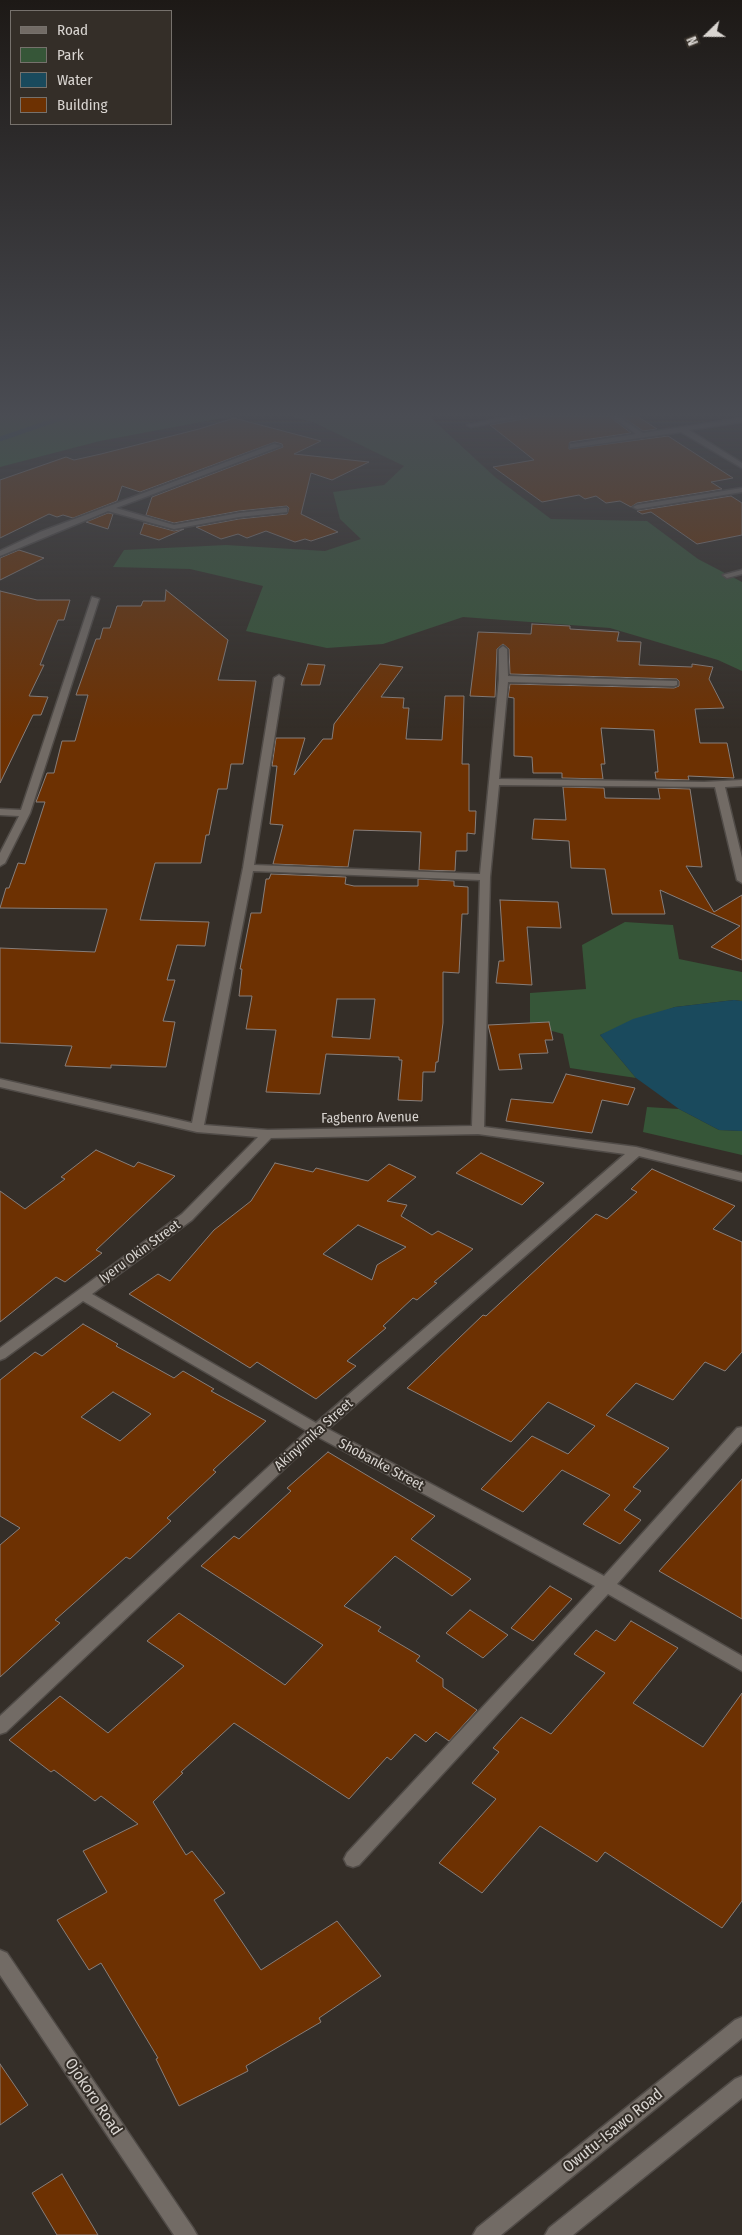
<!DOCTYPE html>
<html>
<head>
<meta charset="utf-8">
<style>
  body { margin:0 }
  #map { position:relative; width:742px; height:2235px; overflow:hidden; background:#342e28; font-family:"Fira Sans Condensed",sans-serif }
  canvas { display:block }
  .legend { position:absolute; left:10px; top:10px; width:162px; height:115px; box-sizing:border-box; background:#342e28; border:1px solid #76716c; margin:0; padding:6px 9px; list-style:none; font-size:15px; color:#d9d5d1 }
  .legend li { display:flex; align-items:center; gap:10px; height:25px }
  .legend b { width:25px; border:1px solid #76716c }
  .north { position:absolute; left:682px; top:10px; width:50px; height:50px; -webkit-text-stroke:4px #342e28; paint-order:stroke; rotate:248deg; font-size:14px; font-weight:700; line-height:20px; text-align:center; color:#d9d5d1 }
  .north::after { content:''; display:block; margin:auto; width:18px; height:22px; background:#d9d5d1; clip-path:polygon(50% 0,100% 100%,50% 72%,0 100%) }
</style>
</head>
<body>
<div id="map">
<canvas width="742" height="2235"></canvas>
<ul class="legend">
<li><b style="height:6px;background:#726b65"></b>Road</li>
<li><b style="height:14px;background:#365638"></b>Park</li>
<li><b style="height:14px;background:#1a4a5d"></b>Water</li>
<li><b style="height:14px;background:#6d3102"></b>Building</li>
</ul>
<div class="north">N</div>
</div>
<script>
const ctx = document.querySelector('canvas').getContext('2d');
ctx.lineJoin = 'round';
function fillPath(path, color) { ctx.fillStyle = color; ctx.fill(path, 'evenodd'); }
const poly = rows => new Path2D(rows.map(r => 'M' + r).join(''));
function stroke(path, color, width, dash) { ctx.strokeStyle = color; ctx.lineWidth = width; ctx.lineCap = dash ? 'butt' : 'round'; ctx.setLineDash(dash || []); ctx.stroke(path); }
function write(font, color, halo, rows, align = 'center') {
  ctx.font = font + ' "Fira Sans Condensed",sans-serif'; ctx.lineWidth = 4; ctx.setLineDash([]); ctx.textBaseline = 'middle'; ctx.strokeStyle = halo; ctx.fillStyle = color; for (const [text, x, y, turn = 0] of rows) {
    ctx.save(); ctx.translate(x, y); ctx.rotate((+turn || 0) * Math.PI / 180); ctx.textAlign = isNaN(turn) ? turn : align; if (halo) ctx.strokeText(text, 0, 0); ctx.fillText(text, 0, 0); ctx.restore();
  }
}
fillPath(poly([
  [291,416,429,416,495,477,551,519,647,521,698,559,742,582,742,671,718,660,610,628,463,617,383,644,327,648,246,631,263,586,190,569,113,567,124,550,226,545,325,551,361,539,340,519,333,492,384,485,404,466,315,423],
  [625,922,673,925,679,959,742,972,742,1001,734,1000,675,1007,600,1035,636,1078,570,1068,563,1034,530,1025,530,993,586,989,582,945],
  [647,1107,679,1109,719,1130,742,1131,742,1155,643,1132]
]), '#365638');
fillPath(poly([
  [0,416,234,416,100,441,0,467]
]), '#2e6735');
fillPath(poly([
  [734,1000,742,1001,742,1131,719,1130,679,1109,636,1078,600,1035,633,1019,675,1007]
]), '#1a4a5d');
stroke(poly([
  [0,439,67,416]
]), '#1a4a5d', 4.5);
const building = poly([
  [530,416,609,416,631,433,570,442,569,449,668,436,733,478,711,482,722,489,637,503,631,507,620,501,606,503,596,496,585,499,579,495,542,502,493,467,534,460,490,425,528,418,530,416],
  [621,416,637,416,657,429,643,431,621,416],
  [234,418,321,441,294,454,369,462,332,480,311,473,301,514,338,532,311,541,305,539,295,542,266,531,247,538,238,534,221,539,196,527,239,519,287,514,289,508,287,506,239,511,174,523,146,515,152,497,283,447,282,444,275,442,140,492,122,486,117,501,73,518,63,515,57,517,49,514,0,538,0,480,66,457,74,460,101,454,199,429,234,418],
  [731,496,742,503,742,535,697,544,651,512,642,514,637,511,731,496],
  [108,513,113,514,108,529,86,522,108,513],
  [144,523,174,531,184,529,159,540,140,534,144,523],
  [19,550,44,558,0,580,0,558,19,550],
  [166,590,228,640,218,680,256,681,243,764,231,764,227,789,218,789,209,835,206,835,201,863,155,863,140,920,209,922,205,946,177,945,167,980,175,980,163,1021,175,1022,166,1067,111,1065,111,1068,65,1066,72,1046,0,1043,0,948,95,952,107,909,0,908,6,888,9,888,18,863,25,864,45,802,36,802,47,773,54,773,62,741,75,741,88,695,76,695,96,639,100,639,103,628,110,628,117,606,141,606,143,601,165,601,166,590],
  [0,591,37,600,70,600,64,620,58,620,40,665,44,665,29,696,48,697,41,715,33,715,0,783,0,591],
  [532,624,570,626,570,629,619,632,617,641,641,642,639,665,692,667,692,664,713,667,709,679,724,708,695,709,700,743,727,743,734,778,688,776,689,780,656,779,655,772,658,772,654,730,601,728,605,764,601,764,603,779,562,778,562,773,533,773,532,757,514,756,514,698,508,697,510,684,674,688,679,686,679,681,677,679,510,674,509,649,503,644,497,649,495,697,470,696,478,632,531,634,532,624],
  [308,664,325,665,320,685,301,685,308,664],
  [380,664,403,667,381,697,404,698,403,708,409,708,406,739,442,740,445,696,464,696,462,764,469,764,469,811,476,811,475,834,467,833,467,851,456,851,455,871,419,870,421,832,354,830,348,867,273,864,283,825,270,824,277,766,272,766,276,738,305,738,294,775,323,739,332,739,334,724,380,664],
  [563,787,604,788,605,798,660,799,658,788,690,789,702,867,686,866,714,912,742,895,742,960,711,947,740,926,660,890,665,914,612,914,605,869,571,868,569,841,532,839,534,819,566,820,563,787],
  [271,874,346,877,345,884,354,886,418,886,418,879,454,881,454,886,468,887,468,914,462,914,459,973,443,972,443,1023,438,1062,436,1062,435,1072,423,1072,422,1101,398,1100,402,1060,399,1060,399,1057,326,1054,320,1094,266,1092,276,1030,246,1029,252,996,239,996,242,969,240,969,251,913,261,913,266,879,269,879,271,874],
  [337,999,375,999,370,1039,332,1037,337,999],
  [500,900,558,902,561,928,527,927,532,985,496,983,499,961,504,961,500,900],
  [549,1022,553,1040,545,1040,548,1053,519,1054,522,1069,499,1070,488,1025,549,1022],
  [566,1074,635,1088,628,1105,602,1100,592,1133,506,1121,511,1099,553,1103,566,1074],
  [96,1150,134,1167,138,1162,175,1176,96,1250,102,1253,65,1282,56,1277,0,1322,0,1191,25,1209,65,1179,61,1177,96,1150],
  [481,1153,544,1183,522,1205,456,1173,481,1153],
  [275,1163,313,1172,316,1168,368,1181,389,1164,416,1177,387,1201,407,1205,401,1216,432,1235,438,1231,473,1249,434,1282,437,1283,417,1300,413,1298,383,1326,386,1328,347,1361,356,1366,316,1399,257,1362,250,1368,129,1294,158,1274,170,1281,214,1230,251,1201,275,1163],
  [358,1225,406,1247,377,1265,372,1280,323,1254,358,1225],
  [652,1169,735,1206,713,1229,742,1242,742,1352,725,1371,705,1362,673,1400,636,1383,606,1415,669,1448,633,1487,641,1491,624,1510,641,1520,620,1544,583,1524,610,1495,562,1470,523,1512,481,1489,532,1436,568,1454,595,1426,548,1402,511,1442,407,1388,483,1315,486,1316,596,1214,607,1219,637,1192,631,1189,652,1169],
  [83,1324,118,1344,116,1346,174,1378,183,1371,214,1389,211,1391,266,1421,213,1470,216,1472,167,1518,171,1521,130,1559,126,1557,55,1620,60,1623,0,1677,0,1545,20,1528,0,1516,0,1380,35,1352,42,1356,83,1324],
  [113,1392,151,1414,120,1441,81,1417,113,1392],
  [328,1452,435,1516,411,1539,471,1579,452,1596,395,1556,344,1606,381,1627,378,1631,420,1656,416,1661,443,1679,443,1687,477,1710,449,1741,436,1732,426,1742,415,1734,391,1760,387,1757,349,1799,234,1723,181,1772,183,1773,153,1802,186,1855,192,1851,225,1893,214,1900,261,1970,337,1921,381,1976,319,2018,321,2022,246,2066,248,2071,179,2106,156,2059,158,2058,101,1963,89,1970,57,1920,107,1892,83,1851,138,1824,101,1796,95,1801,54,1770,51,1772,9,1740,60,1696,108,1733,184,1666,147,1641,179,1613,285,1685,323,1645,201,1566,234,1536,239,1539,291,1491,287,1488,328,1452],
  [742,1479,742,1619,659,1571,742,1479],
  [550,1586,572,1599,533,1641,511,1628,550,1586],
  [470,1610,508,1635,483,1658,446,1633,470,1610],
  [631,1621,678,1648,633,1703,703,1747,742,1693,742,1901,722,1928,605,1852,597,1862,540,1826,482,1893,439,1863,496,1799,472,1783,499,1752,493,1748,521,1717,551,1734,605,1673,574,1654,596,1630,615,1641,631,1621],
  [0,2064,28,2105,0,2125,0,2064],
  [62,2174,98,2235,57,2235,32,2193,62,2174]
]);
fillPath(building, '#6d3102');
stroke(building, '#877e7a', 1);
const minor = poly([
  [513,416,528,416,471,427,467,425,513,416],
  [611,416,618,416,643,433,742,418,742,422,689,430,742,463,742,468,681,432,570,448,570,444,573,444,636,434,611,416],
  [274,444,281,446,116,508,174,525,239,513,284,508,287,508,287,512,239,517,174,529,108,511,0,556,0,551,40,532,274,444],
  [742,488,742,492,637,509,633,507,637,505,742,488],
  [742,570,742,574,727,578,723,575,742,570],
  [92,597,99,599,30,813,5,863,0,866,0,853,19,816,0,815,0,809,21,810,92,597],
  [503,646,507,649,508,676,677,681,677,685,674,686,508,682,499,779,704,782,742,780,742,786,725,787,742,858,742,883,737,880,715,787,499,785,490,877,484,1127,636,1147,742,1173,742,1181,639,1156,328,1429,604,1576,737,1428,742,1427,742,1442,617,1584,742,1656,742,1671,608,1594,359,1865,353,1867,347,1865,344,1859,347,1853,595,1586,318,1437,6,1732,0,1734,0,1716,307,1431,83,1301,5,1358,0,1360,0,1348,182,1214,258,1137,197,1132,0,1087,0,1079,192,1123,243,868,274,678,279,675,284,678,254,865,480,874,499,679,499,649,503,646],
  [253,871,480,880,472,1126,268,1130,204,1125,253,871],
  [478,1134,625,1154,316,1423,92,1294,192,1220,271,1138,478,1134],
  [0,1950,7,1953,193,2228,197,2235,174,2235,0,1975,0,1950],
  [742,2017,742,2038,501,2235,473,2235,477,2228,735,2020,742,2017],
  [742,2076,742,2098,573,2235,545,2235,549,2228,735,2079,742,2076]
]);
stroke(minor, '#504b47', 3);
fillPath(minor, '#726b65');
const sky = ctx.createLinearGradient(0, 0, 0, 729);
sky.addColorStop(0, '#1d1916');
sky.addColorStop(0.57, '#4a4c53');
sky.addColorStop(1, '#4a4c5300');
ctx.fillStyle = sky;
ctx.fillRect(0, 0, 742, 729);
write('14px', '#d9d5d1', '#342e28', [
  ["Fagbenro Avenue",370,1118,-1],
  ["Iyeru Okin Street",140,1252,-36],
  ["Akinyimika Street",314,1435,-42],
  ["Shobanke Street",381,1465,28]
]);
write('16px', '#d9d5d1', '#342e28', [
  ["Ojokoro Road",93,2097,56],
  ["Owutu-Isawo Road",613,2131,-39]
]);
</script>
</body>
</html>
